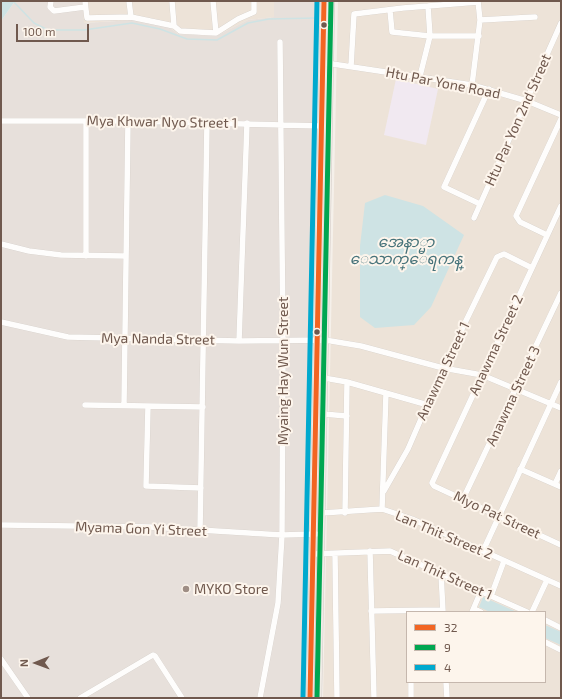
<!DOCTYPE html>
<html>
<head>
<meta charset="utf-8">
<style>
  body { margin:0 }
  #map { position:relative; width:562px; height:699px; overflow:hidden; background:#f5f0ea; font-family:"Exo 2",sans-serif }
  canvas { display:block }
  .frame { position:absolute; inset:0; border:2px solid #70594e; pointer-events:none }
  .legend { position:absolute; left:406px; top:611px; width:140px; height:72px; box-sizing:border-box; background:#fdf5ec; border:1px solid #c5b7ad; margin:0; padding:5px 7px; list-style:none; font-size:12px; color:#70594e }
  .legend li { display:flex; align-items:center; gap:8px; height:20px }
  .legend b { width:20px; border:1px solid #c5b7ad }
  .north { position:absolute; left:16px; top:643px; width:40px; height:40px; -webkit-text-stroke:3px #fdf5ec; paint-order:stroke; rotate:269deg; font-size:11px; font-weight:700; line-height:16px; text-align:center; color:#70594e }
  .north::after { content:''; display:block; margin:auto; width:14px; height:18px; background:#70594e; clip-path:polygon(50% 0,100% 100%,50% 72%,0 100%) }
  .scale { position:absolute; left:16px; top:24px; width:73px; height:18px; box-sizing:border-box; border:2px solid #70594e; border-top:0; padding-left:5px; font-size:12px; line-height:14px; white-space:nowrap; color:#70594e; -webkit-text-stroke:3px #fdf5ec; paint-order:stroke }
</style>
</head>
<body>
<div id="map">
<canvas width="562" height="699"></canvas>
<div class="frame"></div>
<ul class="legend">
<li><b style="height:5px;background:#f26522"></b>32</li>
<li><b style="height:5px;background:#00a651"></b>9</li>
<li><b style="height:5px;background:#00a9ce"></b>4</li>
</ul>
<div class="north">N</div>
<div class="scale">100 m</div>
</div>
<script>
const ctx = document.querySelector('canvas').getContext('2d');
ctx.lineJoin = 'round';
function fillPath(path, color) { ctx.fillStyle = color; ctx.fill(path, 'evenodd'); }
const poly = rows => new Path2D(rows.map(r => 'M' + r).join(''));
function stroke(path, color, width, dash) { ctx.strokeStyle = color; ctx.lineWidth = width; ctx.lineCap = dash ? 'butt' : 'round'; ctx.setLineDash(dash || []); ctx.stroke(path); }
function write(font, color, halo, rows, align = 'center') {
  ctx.font = font + ' "Exo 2","Noto Sans Myanmar",sans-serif'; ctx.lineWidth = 4; ctx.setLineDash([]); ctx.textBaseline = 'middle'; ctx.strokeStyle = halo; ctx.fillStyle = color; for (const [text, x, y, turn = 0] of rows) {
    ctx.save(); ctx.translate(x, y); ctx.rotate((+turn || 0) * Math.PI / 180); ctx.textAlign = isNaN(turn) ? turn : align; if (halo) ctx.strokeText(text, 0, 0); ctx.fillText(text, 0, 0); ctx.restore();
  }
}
fillPath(poly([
  [82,1,274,1,274,17,248,20,216,36,178,34,169,27,133,20,83,23],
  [338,1,561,1,561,698,323,698],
  [407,612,545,612,545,682,407,682]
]), '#ede3d8');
fillPath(poly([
  [15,1,82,1,84,23,133,20,169,27,178,34,216,36,248,20,274,17,274,1,317,1,303,698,1,698,1,21]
]), '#e7e0db');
fillPath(poly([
  [396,79,438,89,426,145,384,135]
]), '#f1e9f1');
fillPath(poly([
  [1,1,15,1,1,21],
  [385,195,423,206,464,235,431,307,414,325,375,328,360,317,360,246,365,203],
  [483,597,517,612,490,612,479,607],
  [545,625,561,632,561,645,545,638]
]), '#cee3e4');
stroke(poly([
  [13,1,34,23,48,30,84,30,132,23,160,29,187,39,217,40,248,23,269,19,317,18]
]), '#cee3e4', 1.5);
const minor = poly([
  [51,1,50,7,54,11,85,7],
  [85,1,87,18,131,17,174,26,180,31,216,33,238,19,254,12,254,1],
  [129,1,131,17],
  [172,1,174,26],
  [213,1,216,33],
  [390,10,392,32,430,36,479,36],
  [480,20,535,17],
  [326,63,472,85,527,101,561,115],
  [351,66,354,14,403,8,478,2],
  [420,76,430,36,428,6],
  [472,85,480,20,478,1],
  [1,121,128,121,322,126],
  [480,204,444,187,489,89],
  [561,206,432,483,434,486,561,545],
  [474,218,561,23],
  [547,235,520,222,516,216,561,119],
  [1,244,29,251,61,255,125,256],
  [86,256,86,121],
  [1,322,68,337,239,341,325,340,361,346,443,368,482,375,561,408],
  [239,341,247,123],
  [324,378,347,382,428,405],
  [85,405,148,406],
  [124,405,128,121],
  [323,414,347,416],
  [520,469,561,487],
  [555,484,561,471],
  [201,488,146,486,148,406,203,407],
  [384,491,408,449,443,368,497,257,504,254,532,268],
  [463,499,561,293],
  [382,509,386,393],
  [322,513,382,509,412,519,561,586],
  [345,513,347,382],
  [1,525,150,527,282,535,316,534],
  [200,530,207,122],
  [370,551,374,698],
  [483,551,561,382],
  [313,554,390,551,527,612],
  [335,554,337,698],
  [441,573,443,612],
  [491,596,504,561],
  [474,609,481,612],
  [371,611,443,610],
  [472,612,481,591],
  [532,612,547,580],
  [545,620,561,628],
  [545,642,561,650],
  [1,659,28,698],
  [411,682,411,698],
  [446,682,447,698],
  [80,698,153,655,155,656,182,698],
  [260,698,278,603,282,535,283,341,280,42]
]);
const major = poly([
  [310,698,324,1],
  [318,698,331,1]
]);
stroke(minor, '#d2ccc6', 6);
stroke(major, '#d3cbc7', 8);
stroke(minor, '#fefdfc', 5.5);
stroke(major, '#f0ece6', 7);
stroke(poly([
  [310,698,324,1]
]), '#f26522', 5);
stroke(poly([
  [317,698,331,1]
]), '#00a651', 5);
stroke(poly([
  [303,698,317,1]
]), '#00a9ce', 5);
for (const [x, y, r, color] of [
  [324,25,3.5,"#70594e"],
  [317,332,3.5,"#70594e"],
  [186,589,4,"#9f8e85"]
]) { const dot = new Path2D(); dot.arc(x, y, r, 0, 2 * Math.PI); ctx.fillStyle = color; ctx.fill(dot); stroke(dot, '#fdf5ec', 1.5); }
write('14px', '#70594e', '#fdf5ec', [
  ["Htu Par Yone Road",443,83,11],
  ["Htu Par Yon 2nd Street",518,120,-66],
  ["Mya Khwar Nyo Street 1",162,122,1],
  ["Mya Nanda Street",158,339,1],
  ["Anawma Street 2",496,345,-65],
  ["Myaing Hay Wun Street",283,371,-90],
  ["Anawma Street 1",443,371,-65],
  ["Anawma Street 3",513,396,-65],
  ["Myo Pat Street",497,515,25],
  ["Myama Gon Yi Street",141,529,2],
  ["Lan Thit Street 2",444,535,23],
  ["Lan Thit Street 1",445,575,24]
]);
write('14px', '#70594e', '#fdf5ec', [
  ["MYKO Store",194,589]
], 'left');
write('italic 15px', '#47737a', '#fdf5ec', [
  ["အေနာ္မာ",406,242],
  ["ေသာက္ေရကန္",406,259]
]);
</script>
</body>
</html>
